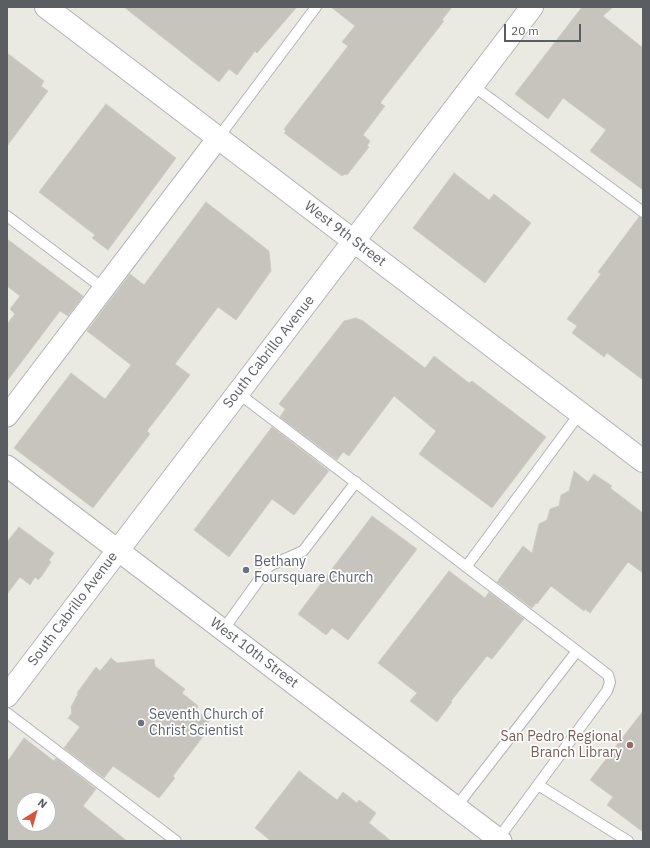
<!DOCTYPE html>
<html>
<head>
<meta charset="utf-8">
<style>
  body { margin:0 }
  #map { position:relative; width:650px; height:848px; overflow:hidden; background:#ebeae2; font-family:"IBM Plex Sans",sans-serif }
  canvas { display:block }
  .frame { position:absolute; inset:0; border:8px solid #5a5d61; pointer-events:none }
  .north { position:absolute; left:16px; top:792px; width:40px; height:40px; box-sizing:border-box; background:#fff; border:1px solid #bdbec0; border-radius:50%; rotate:37deg; font-size:11px; font-weight:700; line-height:16px; text-align:center; color:#5a5d61 }
  .north::after { content:''; display:block; margin:auto; width:14px; height:18px; background:#d8553c; clip-path:polygon(50% 0,100% 100%,50% 72%,0 100%) }
  .scale { position:absolute; left:504px; top:24px; width:77px; height:18px; box-sizing:border-box; border:2px solid #5a5d61; border-top:0; padding-left:5px; font-size:12px; line-height:14px; white-space:nowrap; color:#5a5d61; -webkit-text-stroke:3px #fff; paint-order:stroke }
</style>
</head>
<body>
<div id="map">
<canvas width="650" height="848"></canvas>
<div class="frame"></div>
<div class="north">N</div>
<div class="scale">20 m</div>
</div>
<script>
const ctx = document.querySelector('canvas').getContext('2d');
ctx.lineJoin = 'round';
function fillPath(path, color) { ctx.fillStyle = color; ctx.fill(path, 'evenodd'); }
const poly = rows => new Path2D(rows.map(r => 'M' + r).join(''));
function stroke(path, color, width, dash) { ctx.strokeStyle = color; ctx.lineWidth = width; ctx.lineCap = dash ? 'butt' : 'round'; ctx.setLineDash(dash || []); ctx.stroke(path); }
function write(font, color, halo, rows, align = 'center') {
  ctx.font = font + ' "IBM Plex Sans",sans-serif'; ctx.lineWidth = 3.5; ctx.setLineDash([]); ctx.textBaseline = 'middle'; ctx.strokeStyle = halo; ctx.fillStyle = color; for (const [text, x, y, turn = 0] of rows) {
    ctx.save(); ctx.translate(x, y); ctx.rotate((+turn || 0) * Math.PI / 180); ctx.textAlign = isNaN(turn) ? turn : align; if (halo) ctx.strokeText(text, 0, 0); ctx.fillText(text, 0, 0); ctx.restore();
  }
}
const building = poly([
  [124,7,297,7,257,53,255,51,237,75,229,69,219,82,124,7],
  [331,7,452,7,442,20,444,21,380,103,385,106,363,135,370,141,367,146,369,147,347,175,345,174,342,176,284,133,286,131,284,129,348,46,342,42,355,26,331,7],
  [582,7,613,7,603,16,643,48,643,190,590,151,606,130,563,98,548,119,515,94,582,7],
  [7,53,44,81,41,86,48,91,7,146,7,53],
  [106,104,176,158,108,250,92,238,95,235,39,192,106,104],
  [454,173,489,200,494,194,531,223,485,283,413,228,454,173],
  [206,202,269,251,271,271,236,320,218,307,175,364,190,375,147,431,150,434,93,508,14,448,71,373,105,399,131,365,87,331,130,274,144,285,206,202],
  [639,217,643,218,643,380,607,353,604,357,572,333,577,326,567,319,601,274,598,272,639,217],
  [7,239,83,296,68,316,60,311,7,381,7,324,15,314,10,309,20,296,7,286,7,239],
  [356,318,363,321,425,368,434,356,469,383,472,381,546,437,492,508,419,454,436,431,394,396,349,456,343,452,337,460,280,417,285,409,279,404,344,321,356,318],
  [272,427,329,471,294,515,272,499,229,557,194,530,272,427],
  [574,471,588,482,594,474,612,486,610,488,643,513,643,573,628,562,590,613,585,609,584,611,551,586,537,604,536,603,532,608,497,582,523,546,532,553,539,524,547,520,550,509,559,506,561,495,569,491,574,471],
  [372,516,417,549,348,640,332,628,326,635,298,614,372,516],
  [19,527,54,553,49,560,51,562,41,577,38,580,35,577,30,585,20,577,7,594,7,542,19,527],
  [449,571,485,598,489,592,524,619,492,659,487,656,451,701,452,702,437,722,410,701,417,693,378,663,449,571],
  [111,658,117,663,154,659,155,666,185,689,182,693,198,706,196,710,210,720,205,726,208,730,173,776,175,778,159,798,113,766,104,778,64,748,80,727,68,718,72,713,71,707,78,694,77,693,96,667,100,671,111,658],
  [643,711,643,832,607,805,613,797,590,780,643,711],
  [24,738,54,761,56,758,96,789,83,806,127,841,7,841,7,762,24,738],
  [24,800,48,800,48,824,24,824,24,800],
  [299,771,337,800,343,792,357,803,359,800,376,813,369,823,391,841,271,841,255,828,299,771]
]);
fillPath(building, '#c7c4be');
stroke(building, '#cfccc1', 1);
const lane = poly([
  [472,85,643,212],
  [218,138,316,7],
  [7,216,104,289],
  [238,393,577,651,456,807],
  [466,567,580,413],
  [223,630,269,566,303,551,356,482],
  [7,713,176,841],
  [538,785,628,841],
  [498,839,607,691,610,682,608,675,577,651]
]);
const street = poly([
  [7,416,218,138],
  [7,466,501,841]
]);
const secondary = poly([
  [46,7,643,461],
  [7,696,532,7]
]);
stroke(lane, '#b2b4b8', 12);
stroke(street, '#b2b4b8', 23);
stroke(secondary, '#b1b4b8', 24);
stroke(lane, '#fff', 10);
stroke(street, '#fff', 21);
stroke(secondary, '#fff', 22);
for (const [x, y, r, color] of [
  [246,570,4,"#6b7280"],
  [141,723,4,"#6b7280"],
  [630,745,4,"#8d6e63"]
]) { const dot = new Path2D(); dot.arc(x, y, r, 0, 2 * Math.PI); ctx.fillStyle = color; ctx.fill(dot); stroke(dot, '#fff', 1.5); }
write('14px', '#5a5d61', '#fff', [
  ["West 9th Street",345,234,37],
  ["South Cabrillo Avenue",269,352,-52],
  ["South Cabrillo Avenue",73,609,-53],
  ["West 10th Street",254,653,37]
]);
write('14px', '#5b616d', '#fff', [
  ["Bethany",254,562],
  ["Foursquare Church",254,578],
  ["Seventh Church of",149,715],
  ["Christ Scientist",149,731]
], 'left');
write('14px', '#785e54', '#fff', [
  ["San Pedro Regional",622,737],
  ["Branch Library",622,753]
], 'right');
</script>
</body>
</html>
